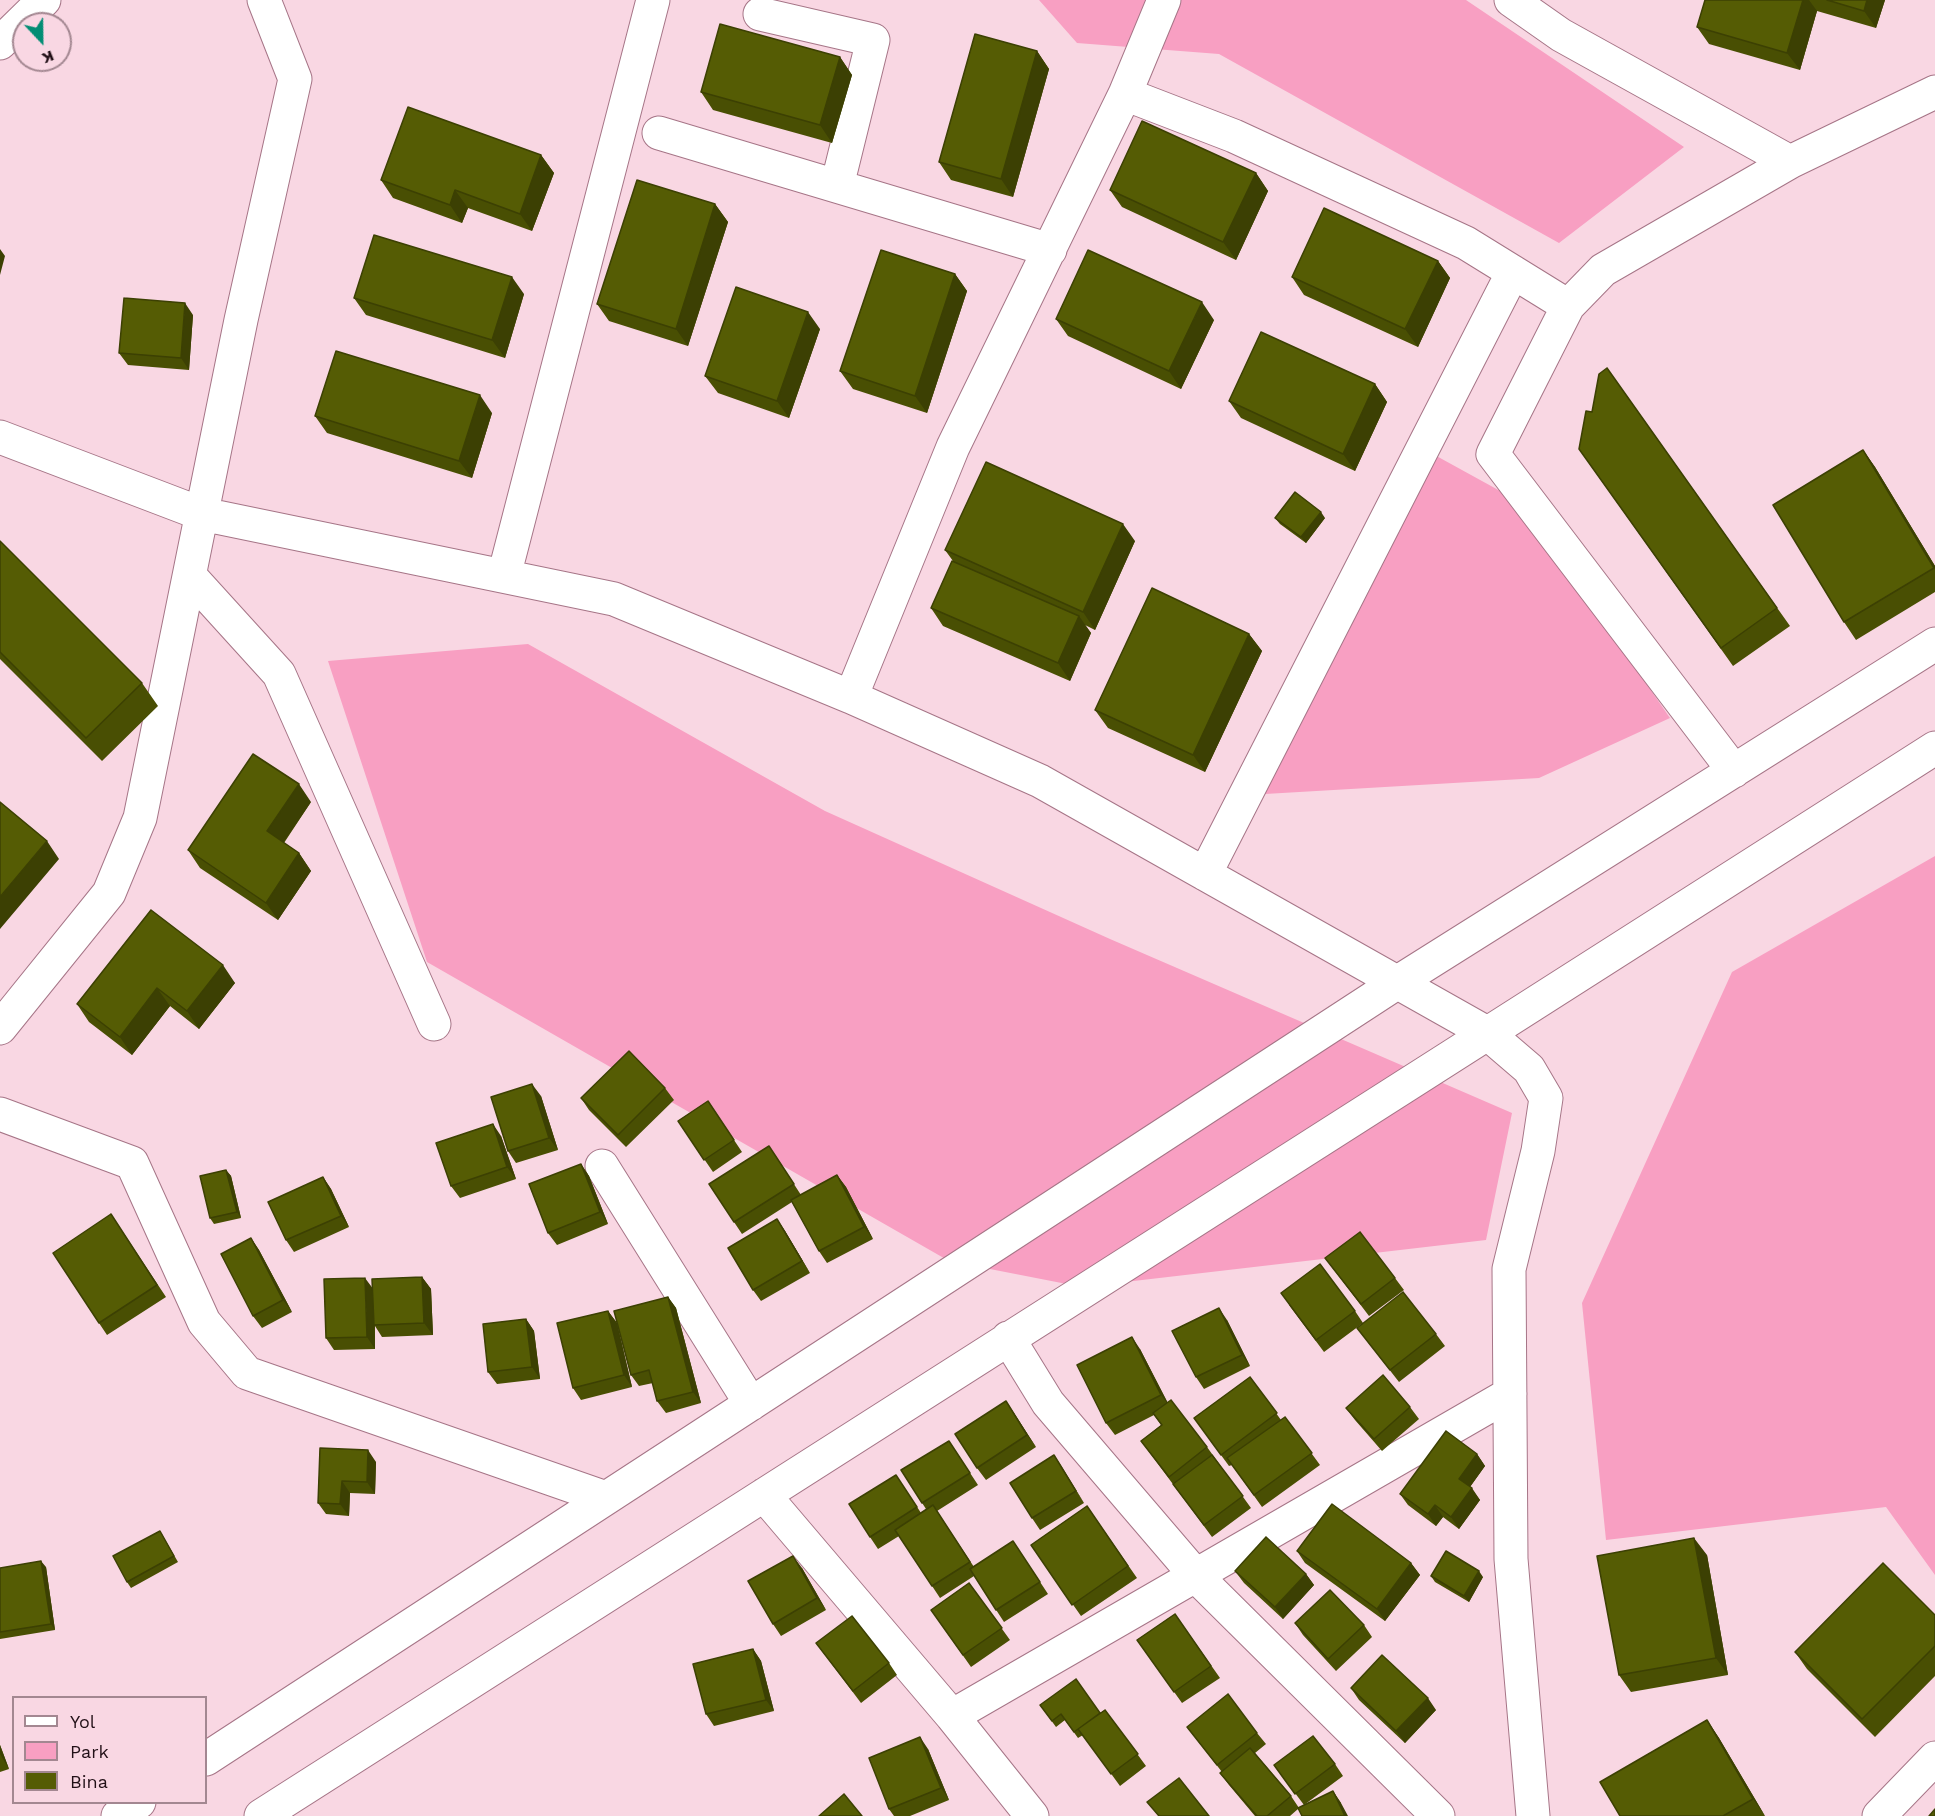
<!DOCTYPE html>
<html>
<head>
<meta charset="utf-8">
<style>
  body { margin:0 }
  #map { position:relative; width:1935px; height:1816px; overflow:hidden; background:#f9d7e3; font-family:"Work Sans",sans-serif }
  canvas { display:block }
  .legend { position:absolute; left:12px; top:1696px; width:195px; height:108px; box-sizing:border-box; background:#f9d7e3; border:2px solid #a38791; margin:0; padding:8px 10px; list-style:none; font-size:18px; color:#221017 }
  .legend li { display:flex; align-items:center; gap:12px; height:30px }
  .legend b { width:30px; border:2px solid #a38791 }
  .north { position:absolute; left:12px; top:12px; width:60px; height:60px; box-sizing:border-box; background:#f9d7e3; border:2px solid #a38791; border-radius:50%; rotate:158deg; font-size:16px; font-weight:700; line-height:24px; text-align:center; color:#221017 }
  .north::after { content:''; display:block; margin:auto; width:21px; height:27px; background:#028d74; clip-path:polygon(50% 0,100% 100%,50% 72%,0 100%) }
</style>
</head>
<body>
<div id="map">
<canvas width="1935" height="1816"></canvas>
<ul class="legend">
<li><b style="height:8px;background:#fff"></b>Yol</li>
<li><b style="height:16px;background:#f89fc2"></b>Park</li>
<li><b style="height:16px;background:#555c04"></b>Bina</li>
</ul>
<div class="north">K</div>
</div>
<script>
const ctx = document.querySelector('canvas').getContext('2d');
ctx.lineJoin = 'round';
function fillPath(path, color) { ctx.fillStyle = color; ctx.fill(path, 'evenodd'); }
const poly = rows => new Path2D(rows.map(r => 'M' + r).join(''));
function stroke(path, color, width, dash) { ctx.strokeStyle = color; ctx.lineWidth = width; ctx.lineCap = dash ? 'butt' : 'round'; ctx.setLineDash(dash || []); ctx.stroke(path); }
fillPath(poly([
  [1039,0,1466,0,1684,147,1559,243,1219,54,1077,43],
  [1431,453,1522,503,1670,718,1539,778,1265,794],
  [528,644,825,811,1110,939,1512,1113,1486,1240,1082,1287,949,1261,427,962,328,661],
  [1935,856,1935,1575,1886,1507,1606,1540,1582,1303,1732,972]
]), '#f89fc2');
const minor = poly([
  [1511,0,1561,35,1790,162],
  [760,14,873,40,837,186],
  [0,43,44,0],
  [1125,94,1164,0],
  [659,133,1050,250],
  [0,437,202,514,614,599,851,697,1040,781,1487,1033,1529,1069,1546,1098,1538,1151,1509,1269,1511,1559,1533,1816],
  [190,576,279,674,434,1024],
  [504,576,653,0],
  [851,697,953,447,1125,94,1234,136,1466,243,1568,306],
  [1734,771,1493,454,1568,306,1603,270,1790,162,1935,92],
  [1205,874,1513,272],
  [0,1028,109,893,140,818,241,320,295,79,264,0],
  [0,1114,132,1163,204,1322,247,1373,606,1498],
  [602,1166,751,1404],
  [1008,1338,1048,1403,1197,1577,1438,1816],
  [764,1495,952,1716,1032,1816],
  [952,1716,1510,1394],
  [206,1759,1398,982,1935,644],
  [118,1816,139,1802],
  [261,1816,1935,748],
  [1879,1816,1935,1758]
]);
stroke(minor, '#a67587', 35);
stroke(minor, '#fff', 33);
fillPath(poly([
  [1705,0,1885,0,1876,28,1817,11,1800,70,1709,44,1697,27],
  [1037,51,1049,69,1013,197,951,180,939,162],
  [840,57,852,75,832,143,713,110,701,92],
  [541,155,554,173,532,231,468,208,462,223,393,198,381,180],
  [1256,173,1268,191,1236,260,1122,207,1110,190],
  [715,204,728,222,688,346,609,321,597,304],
  [1438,261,1450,278,1418,347,1304,295,1292,277],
  [955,274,967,291,927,413,853,389,840,371],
  [524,294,505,358,366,315,354,298],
  [193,315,189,370,128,365,119,353],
  [1056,319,1214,320,1181,389,1068,336],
  [820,329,789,418,718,393,705,376],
  [1607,368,1790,626,1733,666,1579,449],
  [1375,384,1387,402,1355,471,1241,418,1229,401],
  [492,413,472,478,327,433,315,416],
  [1863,450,1875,467,1935,566,1935,592,1856,640,1844,622],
  [1275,518,1325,518,1306,543,1280,524],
  [0,541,142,683,158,706,102,761,0,659],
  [1135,541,1095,630,1085,625,1091,633,1070,681,943,626,931,608,953,561,945,550],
  [1249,634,1262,651,1205,772,1108,728,1095,710],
  [311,802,284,843,299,853,311,871,278,920,200,868,188,850],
  [151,910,235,983,199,1029,170,1006,132,1055,89,1022,77,1004],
  [665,1088,674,1100,626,1147,589,1110,581,1098],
  [541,1096,558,1150,516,1163,508,1151],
  [708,1101,742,1152,713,1172,678,1121],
  [501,1136,516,1179,460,1198,451,1186],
  [777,1158,801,1195,837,1175,846,1187,873,1239,827,1263,819,1251,792,1202,742,1234,734,1222],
  [581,1164,589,1176,608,1224,557,1245,548,1233],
  [226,1170,231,1176,241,1218,214,1224,210,1218],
  [323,1177,331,1189,349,1227,294,1252,286,1240],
  [111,1214,166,1297,107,1335,99,1323],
  [777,1219,785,1231,810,1273,761,1301,753,1290],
  [251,1238,259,1250,292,1312,262,1328,253,1316],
  [1325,1258,1395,1278,1404,1290,1369,1316],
  [422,1277,431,1289,433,1335,382,1337,375,1326,375,1349,334,1350,326,1338],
  [668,1297,676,1308,701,1403,666,1413,657,1401,653,1383,639,1386,631,1375],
  [1289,1305,1355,1311,1363,1323,1324,1352],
  [608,1311,617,1323,632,1387,581,1400,573,1388],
  [526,1319,534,1331,540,1379,497,1384,488,1372],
  [1227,1320,1250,1366,1204,1389,1196,1377],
  [1357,1328,1436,1334,1445,1346,1399,1382],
  [1140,1349,1167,1402,1207,1447,1251,1508,1212,1537,1141,1441,1161,1425,1154,1415,1115,1435,1106,1423],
  [1250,1377,1281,1420,1285,1417,1320,1465,1262,1507,1232,1465,1229,1466,1194,1418],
  [1006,1401,1036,1447,986,1480,977,1468],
  [1410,1407,1419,1419,1382,1451,1355,1420,1346,1408],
  [949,1441,978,1485,937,1511,974,1567,1013,1541,1048,1594,1004,1622,974,1576,940,1598,899,1536,878,1549,870,1537,904,1487,921,1513,926,1509,901,1470],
  [320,1448,376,1462,375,1494,350,1493,349,1516,326,1514,318,1503],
  [1477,1454,1485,1466,1470,1487,1480,1500,1459,1529,1443,1517,1436,1526,1408,1505,1400,1494],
  [1054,1455,1084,1503,1040,1530,1032,1518],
  [1087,1506,1137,1578,1081,1616,1031,1545],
  [160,1531,178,1562,131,1588,127,1582],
  [1297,1551,1411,1563,1420,1575,1385,1621,1305,1563],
  [1707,1555,1728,1675,1631,1692,1619,1675],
  [46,1567,55,1630,0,1639,0,1568],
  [802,1568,826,1610,781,1636,773,1624],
  [1235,1571,1306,1574,1314,1585,1283,1619,1244,1583],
  [1431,1576,1483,1577,1469,1602,1435,1582],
  [969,1583,1010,1640,971,1667,931,1610],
  [1175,1614,1220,1678,1182,1703,1137,1640],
  [1935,1615,1935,1676,1875,1737,1807,1669,1795,1652],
  [1295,1623,1364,1625,1372,1637,1336,1671,1303,1635],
  [816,1643,889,1663,897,1675,861,1703],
  [753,1649,761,1661,774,1711,714,1726,706,1714],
  [1351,1688,1436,1710,1405,1743,1359,1700],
  [1040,1705,1100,1713,1105,1710,1146,1766,1120,1786,1083,1735,1078,1738,1065,1720,1056,1727],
  [1707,1720,1719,1738,1765,1816,1620,1816],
  [1187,1727,1257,1733,1266,1744,1255,1753,1291,1796,1299,1808,1333,1791,1341,1803,1298,1809,1290,1816,1255,1816,1229,1785,1220,1773,1222,1772],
  [0,1745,9,1769,0,1772],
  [928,1749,949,1800,910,1816,894,1816,889,1809],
  [1335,1764,1343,1776,1304,1805,1274,1765]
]), '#494f03');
fillPath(poly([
  [1803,0,1809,0,1817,11,1800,70,1787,53],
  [1867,0,1885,0,1876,28,1864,11],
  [1037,51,1049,69,1013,197,1001,179],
  [840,57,852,75,832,143,820,125],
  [541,155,554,173,532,231,520,214],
  [1256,173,1268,191,1236,260,1223,242],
  [455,190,468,208,462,223,450,205],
  [715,204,728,222,688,346,676,329],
  [0,249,5,256,0,275],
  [1438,261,1450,278,1418,347,1405,329],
  [955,274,967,291,927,413,915,396],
  [512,277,524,294,505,358,492,340],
  [1202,302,1214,320,1181,389,1169,371],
  [185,303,193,315,189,370,181,358],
  [808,312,820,329,789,418,777,401],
  [1375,384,1387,402,1355,471,1343,454],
  [480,395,492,413,472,478,459,461],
  [1863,450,1875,467,1935,566,1935,569],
  [1321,512,1325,518,1306,543,1301,537],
  [1123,524,1135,541,1095,630,1083,612],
  [1079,616,1091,633,1070,681,1058,663],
  [1249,634,1262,651,1205,772,1193,755],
  [299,784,311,802,279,849,267,831],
  [47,841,59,859,0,929,0,897],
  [299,853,311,871,278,920,266,903],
  [223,965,235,983,199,1029,187,1011],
  [157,988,170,1006,132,1055,120,1037],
  [532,1084,541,1096,558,1150,549,1138],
  [493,1124,501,1136,516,1179,507,1167],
  [581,1164,589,1176,608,1224,600,1212],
  [226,1170,231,1176,241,1218,237,1212],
  [837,1175,846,1187,873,1239,864,1227],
  [323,1177,331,1189,349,1227,341,1216],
  [777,1219,785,1231,810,1273,802,1261],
  [251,1238,259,1250,292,1312,283,1300],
  [422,1277,431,1289,433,1335,424,1323],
  [365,1278,374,1290,375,1349,367,1337],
  [668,1297,676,1308,701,1403,693,1392],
  [1219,1308,1227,1320,1250,1366,1242,1355],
  [608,1311,617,1323,632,1387,624,1375],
  [526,1319,534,1331,540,1379,532,1367],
  [1132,1337,1140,1349,1170,1407,1161,1395],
  [1006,1401,1014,1413,1036,1447,1027,1435],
  [368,1450,376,1462,375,1494,367,1482],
  [1477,1454,1485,1466,1467,1491,1459,1479],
  [1054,1455,1062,1467,1084,1503,1076,1491],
  [342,1481,350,1493,349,1516,340,1504],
  [1472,1488,1480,1500,1459,1529,1451,1517],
  [1435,1505,1443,1517,1436,1526,1428,1514],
  [1694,1538,1707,1555,1728,1675,1716,1658],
  [793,1556,802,1568,826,1610,817,1598],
  [41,1561,46,1567,55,1630,51,1624],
  [1411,1563,1420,1575,1385,1621,1377,1609],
  [1479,1571,1483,1577,1469,1602,1464,1596],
  [1306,1574,1314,1585,1283,1619,1275,1607],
  [753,1649,761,1661,774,1711,766,1700],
  [1428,1698,1436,1710,1405,1743,1396,1731],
  [1707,1720,1719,1738,1765,1816,1753,1799],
  [920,1737,928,1749,949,1800,941,1788],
  [0,1745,9,1769,0,1754],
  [1333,1791,1341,1803,1348,1816,1345,1816]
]), '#3c4003');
const building = poly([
  [1705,0,1803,0,1787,53,1697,27,1705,0],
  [1827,0,1867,0,1864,11,1827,0],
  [720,24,840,57,820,125,701,92,720,24],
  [975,34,1037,51,1001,179,939,162,975,34],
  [408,107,541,155,520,214,455,190,450,205,381,180,408,107],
  [1142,121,1256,173,1223,242,1110,190,1142,121],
  [637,180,715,204,676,329,597,304,637,180],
  [1324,208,1438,261,1405,329,1292,277,1324,208],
  [374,235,512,277,492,340,354,298,374,235],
  [881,250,955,274,915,396,840,371,881,250],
  [1088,250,1202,302,1169,371,1056,319,1088,250],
  [736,287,808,312,777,401,705,376,736,287],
  [124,298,185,303,181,358,119,353,124,298],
  [1261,332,1375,384,1343,454,1229,401,1261,332],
  [336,351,480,395,459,461,315,416,336,351],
  [1607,368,1777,608,1721,648,1579,449,1586,411,1592,412,1599,374,1607,368],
  [1863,450,1934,568,1844,622,1773,505,1863,450],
  [986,462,1123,524,1083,612,945,550,986,462],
  [1295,492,1321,512,1301,537,1275,518,1295,492],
  [0,541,142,683,86,738,0,652,0,541],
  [952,561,1079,616,1058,663,931,608,952,561],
  [1152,588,1249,634,1193,755,1095,710,1152,588],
  [253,754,299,784,267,831,299,853,266,903,188,850,253,754],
  [0,802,47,841,0,897,0,802],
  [151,910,223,965,187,1011,157,988,120,1037,77,1004,151,910],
  [629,1051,665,1088,618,1135,581,1098,629,1051],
  [532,1084,549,1138,508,1151,491,1097,532,1084],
  [708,1101,734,1140,704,1160,678,1121,708,1101],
  [493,1124,507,1167,451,1186,436,1143,493,1124],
  [769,1146,794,1184,734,1222,709,1184,769,1146],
  [581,1164,600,1212,548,1233,529,1184,581,1164],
  [226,1170,237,1212,210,1218,200,1176,226,1170],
  [837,1175,864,1227,819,1251,791,1200,837,1175],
  [323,1177,341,1216,286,1240,268,1202,323,1177],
  [111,1214,157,1285,99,1323,53,1253,111,1214],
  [777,1219,802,1261,753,1290,728,1248,777,1219],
  [1360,1232,1395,1278,1361,1304,1325,1258,1360,1232],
  [251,1238,283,1300,253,1316,221,1254,251,1238],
  [1320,1264,1355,1311,1316,1340,1281,1293,1320,1264],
  [422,1277,424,1323,374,1325,372,1279,422,1277],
  [365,1278,367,1337,326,1338,324,1279,365,1278],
  [1403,1292,1436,1334,1390,1370,1357,1328,1403,1292],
  [668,1297,693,1392,657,1401,649,1370,631,1375,614,1311,668,1297],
  [1219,1308,1242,1355,1196,1377,1172,1331,1219,1308],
  [608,1311,624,1375,573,1388,557,1323,608,1311],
  [526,1319,532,1367,488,1372,483,1324,526,1319],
  [1132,1337,1161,1395,1106,1423,1077,1365,1132,1337],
  [1383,1375,1410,1407,1374,1439,1346,1408,1383,1375],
  [1250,1377,1277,1413,1221,1455,1194,1418,1250,1377],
  [1171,1400,1207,1447,1169,1477,1141,1441,1162,1425,1153,1413,1171,1400],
  [1006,1401,1027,1435,977,1468,955,1434,1006,1401],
  [1285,1417,1312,1453,1254,1495,1227,1458,1285,1417],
  [1446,1431,1477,1454,1459,1479,1472,1488,1451,1517,1435,1505,1428,1514,1400,1494,1446,1431],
  [949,1441,970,1473,922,1503,901,1470,949,1441],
  [320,1448,368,1450,367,1482,342,1481,340,1504,318,1503,320,1448],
  [1054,1455,1076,1491,1032,1518,1010,1483,1054,1455],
  [1212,1455,1243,1496,1204,1525,1173,1484,1212,1455],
  [896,1475,917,1507,870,1537,849,1504,896,1475],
  [1332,1504,1411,1563,1377,1609,1297,1551,1332,1504],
  [933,1505,970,1562,932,1586,895,1530,933,1505],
  [1087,1506,1128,1566,1072,1605,1031,1545,1087,1506],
  [160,1531,174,1556,127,1582,113,1556,160,1531],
  [1266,1537,1306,1574,1275,1607,1235,1571,1266,1537],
  [1694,1538,1716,1658,1619,1675,1597,1556,1694,1538],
  [1013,1541,1040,1582,996,1610,970,1569,1013,1541],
  [1446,1551,1479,1571,1464,1596,1431,1576,1446,1551],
  [793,1556,817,1598,773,1624,748,1581,793,1556],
  [41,1561,51,1624,0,1632,0,1568,41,1561],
  [1883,1563,1935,1615,1935,1646,1862,1719,1795,1652,1883,1563],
  [969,1583,1002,1628,963,1655,931,1610,969,1583],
  [1330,1590,1364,1625,1328,1659,1295,1623,1330,1590],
  [1175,1614,1211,1666,1174,1692,1137,1640,1175,1614],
  [852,1616,889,1663,853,1691,816,1643,852,1616],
  [753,1649,766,1700,706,1714,693,1664,753,1649],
  [1382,1655,1428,1698,1396,1731,1351,1688,1382,1655],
  [1076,1679,1100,1713,1074,1732,1061,1714,1052,1721,1040,1705,1076,1679],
  [1228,1694,1257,1733,1217,1765,1187,1727,1228,1694],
  [1105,1710,1138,1754,1111,1774,1078,1729,1105,1710],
  [1707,1720,1753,1799,1723,1816,1620,1816,1600,1782,1707,1720],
  [1313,1736,1335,1764,1295,1794,1274,1765,1313,1736],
  [920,1737,941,1788,889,1809,869,1758,920,1737],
  [1250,1748,1291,1796,1267,1816,1257,1816,1220,1773,1250,1748],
  [1179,1778,1209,1816,1159,1816,1147,1802,1179,1778],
  [1333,1791,1345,1816,1302,1816,1298,1808,1333,1791],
  [844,1794,862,1816,819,1816,844,1794],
  [1935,1809,1935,1816,1929,1816,1935,1809]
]);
fillPath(building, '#555c04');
stroke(building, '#3c4003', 1.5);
</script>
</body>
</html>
